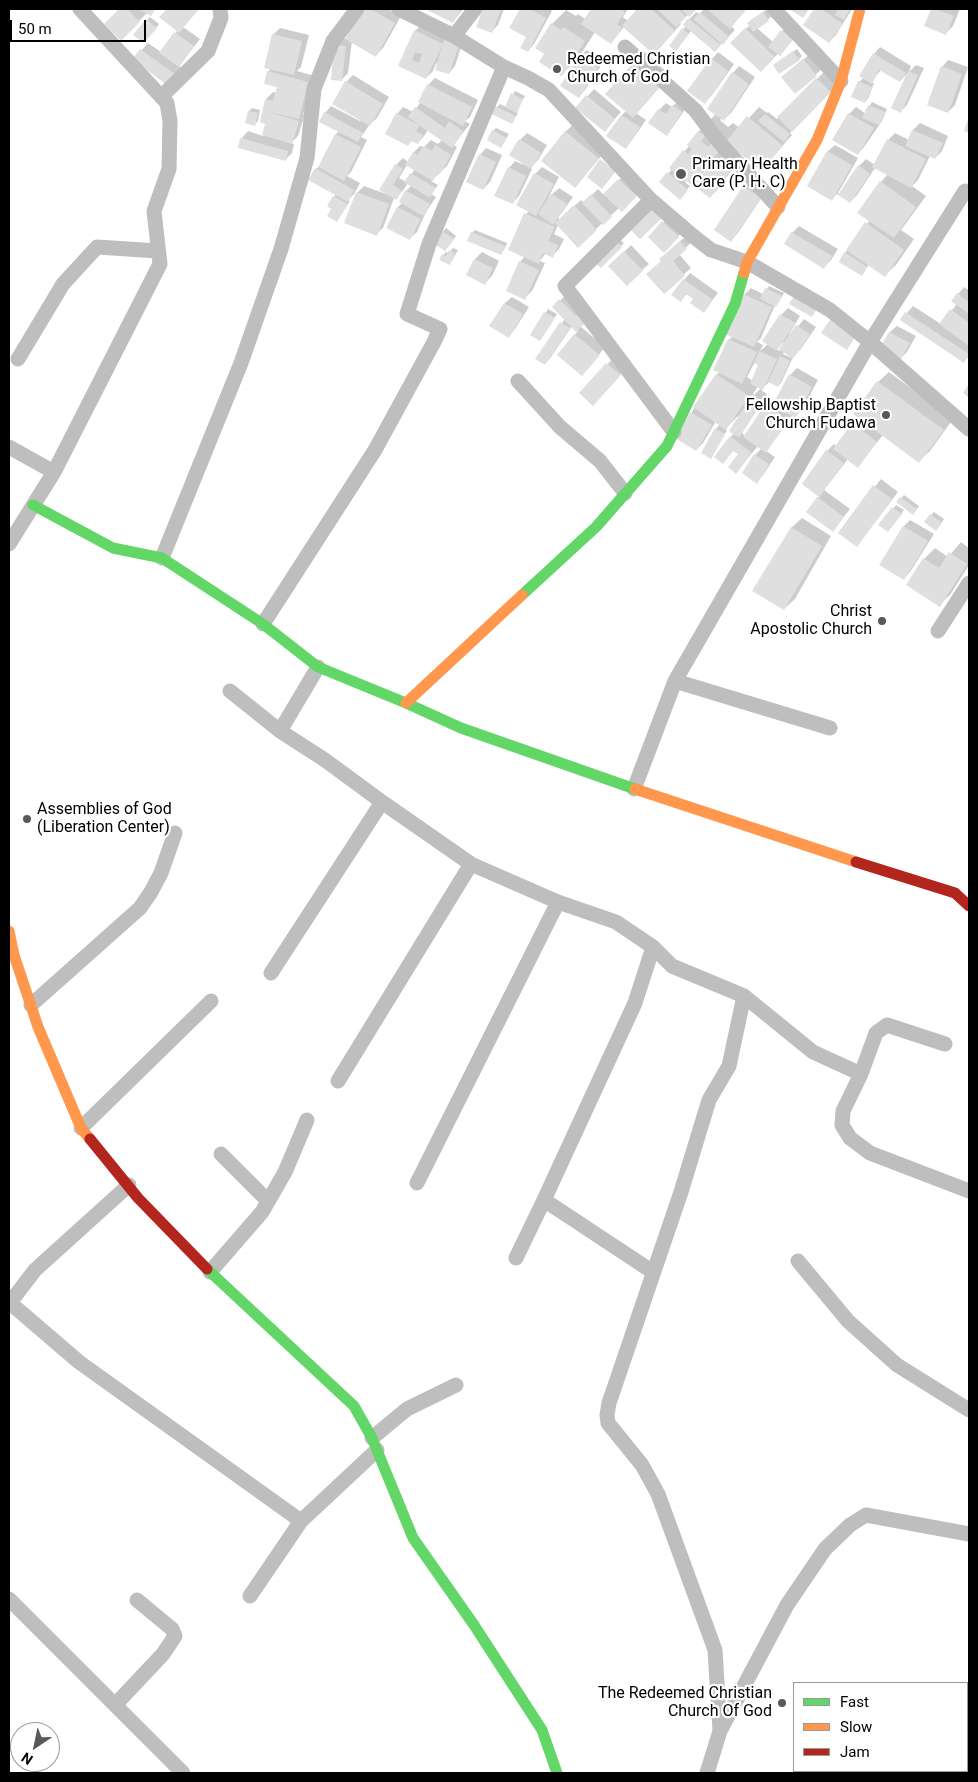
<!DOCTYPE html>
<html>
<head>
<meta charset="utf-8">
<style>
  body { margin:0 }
  #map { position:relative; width:978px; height:1782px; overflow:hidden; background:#fff; font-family:Roboto,sans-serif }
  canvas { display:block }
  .frame { position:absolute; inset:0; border:10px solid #000; pointer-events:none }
  .legend { position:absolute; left:793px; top:1682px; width:175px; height:90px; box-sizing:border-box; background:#fff; border:1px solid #999; margin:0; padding:6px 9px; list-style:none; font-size:15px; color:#000 }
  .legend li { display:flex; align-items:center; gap:10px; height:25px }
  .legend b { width:25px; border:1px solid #999 }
  .north { position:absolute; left:10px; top:1722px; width:50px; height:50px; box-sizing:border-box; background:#fff; border:1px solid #999; border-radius:50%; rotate:214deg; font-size:14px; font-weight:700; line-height:20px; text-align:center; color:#000 }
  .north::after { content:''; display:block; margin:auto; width:18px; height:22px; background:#595959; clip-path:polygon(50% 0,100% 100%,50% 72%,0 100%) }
  .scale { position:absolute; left:10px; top:20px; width:136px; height:22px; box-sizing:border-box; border:2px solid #000; border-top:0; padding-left:6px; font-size:15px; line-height:18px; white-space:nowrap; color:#000; -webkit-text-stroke:4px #fff; paint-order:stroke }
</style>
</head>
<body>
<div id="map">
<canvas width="978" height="1782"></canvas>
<div class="frame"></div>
<ul class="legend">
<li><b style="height:6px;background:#63d668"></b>Fast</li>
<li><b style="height:6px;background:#ff974d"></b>Slow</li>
<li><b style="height:6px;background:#b3261e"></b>Jam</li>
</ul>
<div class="north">N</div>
<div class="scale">50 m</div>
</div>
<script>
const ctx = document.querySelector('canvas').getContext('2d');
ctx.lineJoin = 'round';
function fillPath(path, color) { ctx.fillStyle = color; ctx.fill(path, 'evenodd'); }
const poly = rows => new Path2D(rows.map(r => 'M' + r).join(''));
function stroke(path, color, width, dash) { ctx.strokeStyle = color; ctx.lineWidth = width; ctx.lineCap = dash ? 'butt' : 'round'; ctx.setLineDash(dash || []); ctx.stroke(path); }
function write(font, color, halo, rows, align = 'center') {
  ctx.font = font + ' Roboto,sans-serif'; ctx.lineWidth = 4.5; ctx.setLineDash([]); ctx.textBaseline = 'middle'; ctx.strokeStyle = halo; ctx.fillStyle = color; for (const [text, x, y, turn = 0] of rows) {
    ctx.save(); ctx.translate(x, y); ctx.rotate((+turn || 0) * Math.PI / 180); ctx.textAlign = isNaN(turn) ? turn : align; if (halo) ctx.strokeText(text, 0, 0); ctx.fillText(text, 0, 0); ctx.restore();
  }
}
fillPath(poly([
  [121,9,155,9,150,15,147,13,121,39,106,24],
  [168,9,198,9,183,27,200,39,179,66,181,67,174,77,134,59,148,43,161,52,177,31,161,17],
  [364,9,388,9,401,16,383,48,376,55,352,41,348,73,341,80,336,45,342,38,347,39],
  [428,9,463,9,453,22],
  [484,9,504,9,498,25,491,32,477,26],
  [521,9,549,9,552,11,534,44,528,51,527,37,511,28],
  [592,9,628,9,623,17,628,21,639,9,695,9,680,22,681,24,660,47,624,27,611,43,595,32,579,57,587,50,604,61,585,90,578,97,577,60,562,74,546,53,537,48,552,24,566,10,576,16,578,14,585,19],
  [704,9,746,9,731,26,735,30,715,50,691,31,679,46,683,29,686,26,684,25,696,12,699,14],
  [816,9,839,10,852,9,836,35,829,42,805,25],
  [933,9,960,9,953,26,946,33,926,25],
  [766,10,771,17,757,28,773,42,785,28,795,36,761,71,732,43,750,25,751,20],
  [150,17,159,24,147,39,147,20],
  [422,24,464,38,455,66,449,73,436,63,433,71,426,78,399,65,415,31],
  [280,28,309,35,301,67,297,71,315,76,305,111,303,114,305,114,298,136,291,143,294,144,292,153,285,160,239,147,242,138,248,131,263,136,267,123,261,121,266,99,273,92,277,93,279,86,268,72,271,68,273,35],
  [880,47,911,66,909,72,916,65,924,68,907,105,901,111,909,72,900,81,881,70,871,82,874,83,868,99,865,102,859,82,864,77,874,54],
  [797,49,802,56,799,59,774,65],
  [645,52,670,75,636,113,646,120,632,140,625,147,622,115,626,111,635,63],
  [718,52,734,64,712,95,705,102,712,59],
  [811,53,823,68,796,92,790,71],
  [948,60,968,67,955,105,948,112,942,67],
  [739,66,755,77,731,113,724,119,722,118,720,120,728,127,733,123,740,128,759,107,767,113,768,112,777,119,824,72,837,85,792,131,790,133,792,135,761,170,728,142,737,163,717,190,710,197,708,168,692,184,686,180,685,182,690,186,680,198,661,182,672,169,671,168,689,146,688,145,699,131,716,114,733,73],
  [353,75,389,97,377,118,370,124,361,137,367,140,351,172,347,176,360,183,354,194,348,200,350,201,337,221,333,208,334,197,336,194,316,169,321,164,336,134,339,131,325,113,331,106,360,121,361,119,346,82],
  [435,78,478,100,470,117,465,121,470,124,453,145,457,147,447,166,431,181,438,185,431,194,436,197,426,212,417,232,410,238,388,227,398,207,402,203,406,191,412,185,408,183,402,192,394,198,383,228,376,234,357,193,364,186,386,194,396,165,403,158,408,162,414,152,420,146,424,147,431,140,438,144,442,140,428,130,424,136,418,143,412,140,408,145,397,114,403,107,413,112,421,102,428,85],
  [407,165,415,169,406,182,399,178],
  [594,89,621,112,605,130,577,108],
  [515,91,525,96,516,112,518,113,512,123,497,107,500,104,506,107],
  [680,99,688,105,673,127,666,134,659,110,666,103,672,107],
  [872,102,887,109,882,121,864,147,858,154,849,114,856,107,865,113],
  [252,108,260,110,258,121,255,124,249,111],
  [576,122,608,148,575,187,565,132],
  [920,123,948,136,942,151,935,158,930,156,918,180,912,186,926,196,901,230,914,239,896,265,885,275,869,264,864,272,845,253,870,220,881,182,888,174,875,168,857,195,850,202,837,194,832,199,808,186,828,151,835,145,858,158,838,193,840,194,859,166,866,159,875,165,888,140,895,133,909,140,913,130],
  [496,128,509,134,501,146,493,131],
  [527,133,547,145,538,160,530,168,532,169,519,196,512,203,509,168,515,161,524,165,525,163,520,140],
  [486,148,502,155,490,182,483,189,480,155],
  [542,167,559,177,548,198,559,188,573,197,558,218,560,219,581,200,584,203,598,189,604,195,626,173,642,188,622,210,619,208,596,229,558,225,554,234,564,239,559,249,552,256,546,253,540,261,545,263,532,291,525,298,520,262,525,256,526,214,529,211,535,174],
  [751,180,766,191,738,233,731,240,744,187],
  [670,215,685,229,671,244,649,237],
  [799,226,838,249,831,260,824,267,792,233],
  [446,228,456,236,448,247,435,242],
  [475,230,507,243,504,250,501,253,472,233],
  [687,235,693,241,679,254,691,268,664,292,662,261,667,253],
  [618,238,624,243,601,266],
  [631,245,649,264,627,284,610,266],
  [453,248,458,250,450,264,443,255,446,252,449,253],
  [482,252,499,261,492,276,485,283,468,274,475,259],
  [690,273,718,293,704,311,695,299,687,294,681,300,684,280],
  [769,286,784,293,779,302,775,305,761,338,757,342,763,345,760,351,768,344,764,341,781,315,788,308,800,316,789,334,791,335,804,319,816,327,800,350,793,357,781,383,778,386,769,382,761,390,767,394,742,433,745,436,766,406,773,399,776,401,790,375,797,368,818,380,802,410,795,416,793,415,766,451,775,457,763,475,757,482,743,473,755,455,762,448,758,446,736,472,739,454,734,450,723,462,716,456,734,433,739,415,725,429,727,430,711,457,716,429,720,424,716,421,703,443,696,450,676,438,695,407,719,372,729,340,733,336,744,295,751,288,763,294],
  [786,340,787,341,780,351,776,349],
  [784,351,791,358,783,354],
  [755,362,760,364,753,381,747,377],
  [758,386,761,388,754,395,753,394],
  [964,287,969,290,969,356,964,361,901,320,913,306,941,324,957,304,952,301],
  [567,294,583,310,580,326,605,347,589,367,558,355,578,331,572,326,551,357,545,364,537,358,565,319,553,307],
  [512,297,529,307,515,329,509,336,491,326,505,303],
  [548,309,557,314,540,340,532,335],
  [897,326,916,336,907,352,900,359,881,348,890,332],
  [614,357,626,368,600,397,581,393],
  [889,372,953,419,930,451,919,461,883,435,858,466,848,459,824,490,850,509,833,530,818,498,820,496,803,483,827,451,834,444,836,446,860,417,855,414,878,382],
  [881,479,898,492,857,546,839,533],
  [904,495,919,506,916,510,898,502],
  [896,505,904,510,891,528,880,525],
  [934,512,944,519,939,526,931,515],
  [802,518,831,536,795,599,784,609,791,528],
  [910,520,934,534,910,572,904,578,881,564,904,526],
  [961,542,969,548,969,565,950,595,939,605,907,584,924,559,935,548,948,557]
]), '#0003');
fillPath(poly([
  [119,9,127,9,140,22,121,41,104,24],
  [138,9,155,9,151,16],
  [167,9,199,9,179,33,159,17],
  [362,9,370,9,395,23,376,57,345,39],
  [425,9,461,9,453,23],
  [483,9,501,9,492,33,476,27],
  [520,9,530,9,546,18,528,52,520,48,526,37,509,28],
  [591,9,621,9,625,12,617,24,622,28,611,44,581,24],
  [637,9,651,9,675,31,654,55,622,26],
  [657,9,678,9,686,17,676,27],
  [681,9,697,9,689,17],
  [707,9,743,9,745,11,730,29],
  [789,9,809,9,803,18],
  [814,9,821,9,843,24,829,43,803,25],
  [838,9,850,9,844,20,835,15],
  [931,9,935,9,954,16,946,35,924,26],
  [700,12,729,37,723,45,693,19],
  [763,12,769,21,753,32,747,23],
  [688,18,721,45,715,52,683,25],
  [146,19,157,28,144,43,133,35],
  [551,23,561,30,563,27,585,41,563,75,561,76,539,62,544,54,535,48],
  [682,28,689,34,676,51,669,46],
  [745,28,775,57,761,72,730,43],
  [414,30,443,44,426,79,398,66],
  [415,52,422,54,419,63,412,60],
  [781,30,793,40,780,56,768,47],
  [174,32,194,46,179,67,159,53],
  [272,34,302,41,294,75,264,68],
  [444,40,459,45,449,74,435,70],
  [334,45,346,46,342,81,331,80],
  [140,49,175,74,167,85,132,59],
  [793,51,800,60,779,74,773,65],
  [873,53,906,73,900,82,879,70,872,84,859,76],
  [579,56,598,68,579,98,560,86],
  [711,58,728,71,705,104,687,91],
  [803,59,817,76,795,94,781,77],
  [634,62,661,86,633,118,605,94],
  [941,66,962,74,948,113,927,105],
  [267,71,308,82,299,119,266,111,299,121,292,144,262,135,265,124,260,122,265,99,273,101,277,87,264,84],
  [908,71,918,75,901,113,891,108],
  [732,72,749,84,724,121,707,109],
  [816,78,831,92,792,132,777,117],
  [345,81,383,104,370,126,332,104],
  [858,81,872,87,865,103,851,97],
  [427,84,472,107,463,126,418,102],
  [511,93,523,99,517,113,505,107],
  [586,95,615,119,605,132,575,108],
  [672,105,682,112,667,136,648,123,658,109,666,114],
  [868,105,885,112,879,125,862,118],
  [495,106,516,116,512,124,492,114],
  [415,107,445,128,449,121,464,132,452,148,419,125,416,132,423,135,418,144,411,141,408,146,385,134,396,113,419,125,408,117],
  [248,111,258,113,255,126,245,123],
  [324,112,363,133,358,142,319,122],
  [848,113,874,128,858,155,832,140],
  [765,114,790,134,784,142,758,121],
  [621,115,640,127,626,149,606,136],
  [747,116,783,146,761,171,726,142],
  [969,116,969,133,964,131],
  [492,130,507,138,501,148,487,140],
  [912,130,943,143,935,159,905,146],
  [565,131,599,159,575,188,541,161],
  [698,131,705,136,701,141,708,147,712,142,721,149,692,185,669,168,683,150,688,154,692,149,687,145],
  [335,134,361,147,344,181,318,167],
  [240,138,288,151,286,161,238,148],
  [519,139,541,153,531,169,509,155],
  [887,139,926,159,911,188,872,167],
  [435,145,451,155,440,174,438,173,433,181,405,165,413,152,418,155,423,146,432,151],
  [827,151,852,165,832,201,807,186],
  [479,154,496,162,483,190,466,182],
  [715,158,731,170,710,198,694,186],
  [600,159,616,171,602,189,587,177],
  [395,164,403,169,393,185,402,191,396,200,379,190],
  [858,165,870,174,850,203,838,195],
  [508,167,526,176,513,204,494,196],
  [315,168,354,190,348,202,308,180],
  [667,172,688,190,680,200,659,182],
  [410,173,436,188,430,198,404,182],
  [534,173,554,184,536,216,516,205],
  [618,179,637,196,622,212,603,194],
  [880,181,916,207,894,238,857,213],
  [743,186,761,198,731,242,714,230],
  [405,190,430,204,423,216,399,202],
  [356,192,389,204,377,236,344,223],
  [551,194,567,204,553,225,538,214],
  [591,194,612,217,603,225,582,203],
  [333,196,348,204,337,222,327,216,331,209,327,206],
  [574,205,597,230,578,248,555,223],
  [650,206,662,218,640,239,628,227],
  [397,207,421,219,410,240,386,228],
  [524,213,555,227,548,241,558,245,553,258,543,253,539,264,508,250],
  [662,221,679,237,664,253,648,237],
  [865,222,904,250,885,277,846,250],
  [442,231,454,239,445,251,433,243],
  [471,232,505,246,501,255,467,241],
  [791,232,832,256,824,269,784,244],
  [615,240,622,247,601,268,594,261],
  [680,241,687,249,673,261,685,276,664,294,646,274,661,261,659,259],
  [449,250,455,253,450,265,439,260,442,254,446,256],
  [624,251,643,271,627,286,608,266],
  [844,252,867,267,862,276,839,262],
  [474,259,493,268,485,285,466,275],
  [519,261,539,270,525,300,506,291],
  [683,279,713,300,704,313,690,303,693,299,686,294,681,302,671,295],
  [765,288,782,296,776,307,760,299],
  [957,293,969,302,969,314,951,301],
  [743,294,772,307,754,347,725,334],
  [795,294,818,307,812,317,789,304],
  [559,299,576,316,579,313,587,321,576,332,552,307],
  [504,303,523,314,509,338,489,326],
  [950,309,969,323,969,346,939,324],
  [544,312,555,318,540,341,530,335],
  [905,312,969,354,964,363,900,320],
  [780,314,795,323,777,351,762,341],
  [832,317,857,334,847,350,821,333],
  [560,322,570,328,545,365,535,359],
  [796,325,810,334,793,359,779,349],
  [889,332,910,343,900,361,879,349],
  [574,334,600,355,582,376,557,355],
  [728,339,757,352,742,384,713,370],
  [759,351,777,359,763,390,750,384,758,365,754,363],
  [780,356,790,361,778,387,768,382],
  [606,363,621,375,593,406,579,393],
  [716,374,749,396,726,430,693,407],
  [789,374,812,387,796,418,772,406],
  [877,381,944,430,919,463,853,414],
  [969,384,969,398,963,393],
  [752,395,762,401,739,438,729,431],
  [765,405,788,421,766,453,743,437],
  [690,412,712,425,696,451,675,438],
  [852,423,877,442,858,468,833,449],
  [715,428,725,434,711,459,701,453],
  [730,436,752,453,736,474,728,467,738,454,733,451,723,464,714,457],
  [826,450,844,463,819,497,802,484],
  [754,454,769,464,757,484,742,473],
  [873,485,892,499,857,547,838,533],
  [817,497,844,517,833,532,806,512],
  [900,497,917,509,913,515,896,502],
  [892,507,902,514,888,532,878,525],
  [930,514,942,523,936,531,924,522],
  [903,526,928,541,904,580,879,565],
  [791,527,822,546,784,610,752,591],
  [949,552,967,564,940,607,906,585,923,558,939,568]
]), '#dfdfdf');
stroke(poly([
  [399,9,454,36,504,67,528,78,549,90,651,200,693,236,711,250,747,262,830,310,870,342,969,429],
  [774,9,841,81],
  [454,36,475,9],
  [625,47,695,110,719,142,778,207],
  [162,96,208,51,221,18,220,9],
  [651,200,565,286,674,432],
  [18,359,63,284,97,247,158,251],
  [518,381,560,427,600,461,625,493],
  [9,447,54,472],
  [9,544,54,472,160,264,154,211,169,169,170,121,167,103,80,9],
  [162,558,241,363,281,249,307,158,314,89,333,41,357,9],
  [263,624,375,450,434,342,440,329,407,314,429,244,504,67],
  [938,631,969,583],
  [318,667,280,731,325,760,382,802,471,864,558,902,616,922,653,947,672,966,744,996,813,1052,861,1074],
  [675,681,830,728],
  [230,691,280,731],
  [634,789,675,681,870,342,965,191],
  [271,973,382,802],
  [31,1005,140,908,151,892,161,873,175,833],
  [945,1044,887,1025,876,1033,861,1074,843,1111,842,1125,850,1138,870,1153,969,1191],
  [338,1081,471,864],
  [81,1128,211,1001],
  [221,1154,268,1201],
  [417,1183,558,902],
  [544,1200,653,1272],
  [516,1258,544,1200,635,1003,653,947],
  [798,1261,848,1321,897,1365,969,1410],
  [210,1272,262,1212,285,1172,307,1120],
  [9,1302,79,1362,301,1521],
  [9,1304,35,1270,129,1185],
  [372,1438,407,1409,456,1385],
  [250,1596,301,1521,377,1450],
  [9,1599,183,1773],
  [115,1705,163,1654,175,1636,172,1629,137,1600],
  [720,1731,787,1605,825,1549,850,1525,866,1515,969,1534],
  [707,1773,720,1731,715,1650,658,1494,642,1465,608,1423,607,1415,609,1403,681,1192,709,1100,729,1066,744,996]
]), '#bebebe', 15);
stroke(poly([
  [33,505,113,548,162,558,263,624,318,667,406,703,461,728,635,789],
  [522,595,596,527,667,446,735,304,744,273],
  [207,1269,354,1406,372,1438,413,1538,474,1625,542,1730,557,1773]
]), '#63d668', 11);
stroke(poly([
  [744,273,747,262,817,140,841,81,860,9],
  [406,703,522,595],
  [635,789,856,862],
  [9,931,14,955,38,1027,81,1128,90,1139]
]), '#ff974d', 11);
stroke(poly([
  [856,862,955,893,969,906],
  [90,1139,138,1198,207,1269]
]), '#b3261e', 11);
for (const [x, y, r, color] of [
  [557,69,5,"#595959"],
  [681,174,6,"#595959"],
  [886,415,5,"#595959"],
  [882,621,5,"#595959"],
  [27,819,5,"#595959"],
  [782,1703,5,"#595959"]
]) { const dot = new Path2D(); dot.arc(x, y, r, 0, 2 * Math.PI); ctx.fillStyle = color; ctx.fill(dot); stroke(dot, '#fff', 2); }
write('16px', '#000', '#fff', [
  ["Redeemed Christian",567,60],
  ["Church of God",567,78],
  ["Primary Health",692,165],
  ["Care (P. H. C)",692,183],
  ["Fellowship Baptist",876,406,"right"],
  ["Church Fudawa",876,424,"right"],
  ["Christ",872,612,"right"],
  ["Apostolic Church",872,630,"right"],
  ["Assemblies of God",37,810],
  ["(Liberation Center)",37,828],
  ["The Redeemed Christian",772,1694,"right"],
  ["Church Of God",772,1712,"right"]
], 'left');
</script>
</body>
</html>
